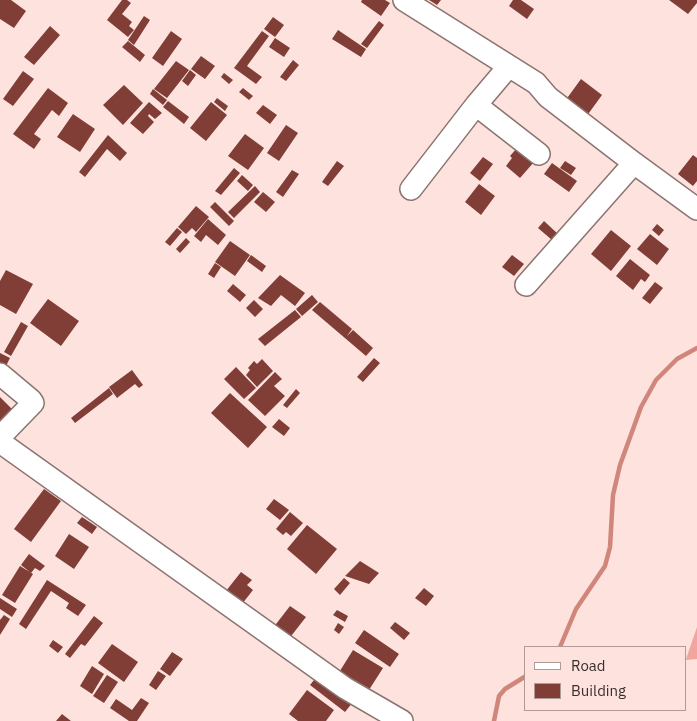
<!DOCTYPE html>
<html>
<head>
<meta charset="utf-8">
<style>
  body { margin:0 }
  #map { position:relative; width:697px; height:721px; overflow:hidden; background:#fde2de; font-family:"IBM Plex Sans",sans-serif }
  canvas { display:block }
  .legend { position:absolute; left:524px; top:646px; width:162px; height:65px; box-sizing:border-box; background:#fde2de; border:1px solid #af9a98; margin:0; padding:6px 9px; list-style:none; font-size:15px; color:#392f2e }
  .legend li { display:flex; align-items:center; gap:10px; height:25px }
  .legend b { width:25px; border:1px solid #af9a98 }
</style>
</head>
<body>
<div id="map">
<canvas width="697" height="721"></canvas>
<ul class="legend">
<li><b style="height:6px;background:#fff"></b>Road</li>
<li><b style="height:14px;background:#813e37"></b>Building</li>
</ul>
</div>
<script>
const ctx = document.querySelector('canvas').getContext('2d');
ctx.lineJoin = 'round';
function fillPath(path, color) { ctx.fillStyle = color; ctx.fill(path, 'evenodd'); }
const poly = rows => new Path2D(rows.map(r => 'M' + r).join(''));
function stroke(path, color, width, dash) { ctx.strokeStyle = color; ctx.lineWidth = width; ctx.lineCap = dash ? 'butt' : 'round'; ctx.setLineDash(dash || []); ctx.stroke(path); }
fillPath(poly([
  [697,627,697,659,686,660,686,659]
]), '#f0a69c');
stroke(poly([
  [560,647,576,609,605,566,610,547,613,495,620,465,641,407,656,380,677,359,697,348],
  [494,721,499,696,505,689,526,676]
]), '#d1867c', 4.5);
fillPath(poly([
  [0,0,11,0,26,11,14,28,0,19],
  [122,0,127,0,131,3,122,14,132,22,129,26,134,30,128,37,107,20],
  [362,0,385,0,390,3,381,16,361,2],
  [429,0,441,0,437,5],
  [513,0,521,0,534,9,527,19,509,6],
  [669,0,697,0,697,3,688,14],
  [144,16,150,20,134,45,128,40],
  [273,17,284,25,275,37,264,29],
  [379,21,384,25,367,48,361,44],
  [50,26,60,35,34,65,24,57],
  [338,30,366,49,361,57,332,39],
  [171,31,182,39,163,66,152,58],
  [262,31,269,36,247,66,262,77,256,84,234,68],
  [275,38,290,48,284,57,269,47],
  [128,41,145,55,140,62,122,47],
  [201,56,215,66,205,79,191,69],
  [293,60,299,65,286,81,280,77],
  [176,61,189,70,167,98,154,89],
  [190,70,196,75,188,86,182,81],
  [23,71,34,79,13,106,3,99],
  [224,73,233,80,229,84,221,77],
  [581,79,602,95,586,117,565,101],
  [124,85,143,103,123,125,103,105],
  [48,88,68,103,59,116,52,110,34,134,41,139,34,149,13,134],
  [243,88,253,96,249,100,239,92],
  [153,89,167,100,163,105,150,94],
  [217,98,228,106,225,111,214,102],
  [168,101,189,117,184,124,163,107],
  [149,102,162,113,155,119,149,114,148,116,154,122,143,134,130,123],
  [211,102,227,115,206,141,190,128],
  [263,105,277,115,270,124,256,113],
  [73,114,95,129,80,152,57,137],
  [286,125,298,133,279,161,267,153],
  [245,134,264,148,248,170,228,156],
  [108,135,127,153,120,161,107,149,85,177,79,172],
  [517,148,534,162,520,178,506,166,512,158,510,156],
  [693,155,697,158,697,181,693,186,678,174],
  [483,157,493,164,480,181,470,173],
  [337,161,344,166,328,186,322,182],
  [565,161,576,168,571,175,560,168],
  [552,163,577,181,569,192,544,174],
  [234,168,240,173,221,195,215,191],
  [292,170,299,174,283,197,276,192],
  [242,175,253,185,248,191,237,181],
  [479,184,495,196,481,215,465,202],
  [255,186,260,192,234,218,228,212],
  [263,192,275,202,266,212,254,202],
  [215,202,234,221,229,226,210,207],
  [196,206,209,217,196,232,192,228,186,234,178,227],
  [208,219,226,235,218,245,206,235,201,242,194,236],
  [544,221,558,234,552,240,538,228],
  [657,224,664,230,659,236,652,230],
  [177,228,182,232,170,246,165,242],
  [611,230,631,246,611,271,591,254],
  [650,234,669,249,657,265,637,249],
  [186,238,190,242,180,253,176,249],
  [230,241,250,255,235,276,215,262],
  [251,255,266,266,262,272,247,261],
  [512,255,524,264,514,276,502,267],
  [630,259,650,275,645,282,641,279,633,290,616,276],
  [215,263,221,267,214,278,208,274],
  [6,270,33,284,16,314,0,305,0,281],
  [280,275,305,293,295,306,281,295,271,306,258,298],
  [655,282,663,288,650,304,642,298],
  [233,284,246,295,240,302,227,291],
  [312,295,318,302,302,316,296,309],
  [48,299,79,321,61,346,30,323],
  [254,300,263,309,255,317,246,308],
  [320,302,352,329,347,336,353,330,373,348,366,356,312,310],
  [295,310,301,317,265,346,258,339],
  [21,322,28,326,11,356,4,352],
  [0,353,10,358,6,366,0,363],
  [374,358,380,363,363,382,357,377],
  [262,359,273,371,257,387,246,375,250,370,248,368,254,361,257,364],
  [236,367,256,388,244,399,224,379],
  [132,370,143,385,139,388,135,384,117,398,109,387],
  [275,372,282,379,274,386,285,396,265,416,248,400],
  [109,388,113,394,75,423,71,418],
  [296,389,300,393,287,408,283,405],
  [230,393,267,427,248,448,211,413],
  [0,397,14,411,0,425],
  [279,419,290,428,284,436,272,427],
  [44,489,61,501,31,542,14,529],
  [274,499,289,510,280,520,266,509],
  [290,512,303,523,291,536,286,532,283,535,276,529],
  [82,517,97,527,92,534,77,523],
  [307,525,337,549,316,574,287,549],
  [69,534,89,547,74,569,55,556],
  [29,554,45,566,40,571,35,568,31,573,21,565],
  [360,561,379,573,369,584,345,576],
  [20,566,33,574,15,603,2,595],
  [241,572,252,580,247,585,253,590,242,604,226,591],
  [344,578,350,583,340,595,334,589],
  [47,580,86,605,78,616,66,608,69,603,51,591,26,629,19,624],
  [424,588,434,596,426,606,415,598],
  [0,598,17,609,12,617,0,609],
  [290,606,306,617,288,640,273,628],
  [337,610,348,616,345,622,333,615],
  [4,615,10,619,0,635,0,620],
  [94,616,103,623,85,646,81,644,70,658,65,654],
  [395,622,410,633,404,640,390,628],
  [338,623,344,627,339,634,334,630],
  [364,630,399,654,390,667,355,643],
  [53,640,63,647,58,653,49,646],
  [112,644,138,662,124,682,98,663],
  [353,650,383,668,367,693,338,674],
  [172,652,183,659,170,676,160,669],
  [92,666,104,674,92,694,80,686],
  [158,671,166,676,156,690,149,685],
  [107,675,118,682,104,703,93,696],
  [318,675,353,702,345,712,310,685],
  [307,690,334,710,326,721,298,721,289,714],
  [141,698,149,703,137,721,129,721,110,708,116,699,132,710],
  [62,714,71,721,56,721]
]), '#813e37');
const minor = poly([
  [404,0,536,83,548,97,634,163,697,209],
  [476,105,539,154],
  [411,189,476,105,509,66],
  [526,285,634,163],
  [0,374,31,400,33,403,0,437],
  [0,442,345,688,402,721]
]);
stroke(minor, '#8b7470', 24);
stroke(minor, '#fff', 21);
</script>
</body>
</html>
